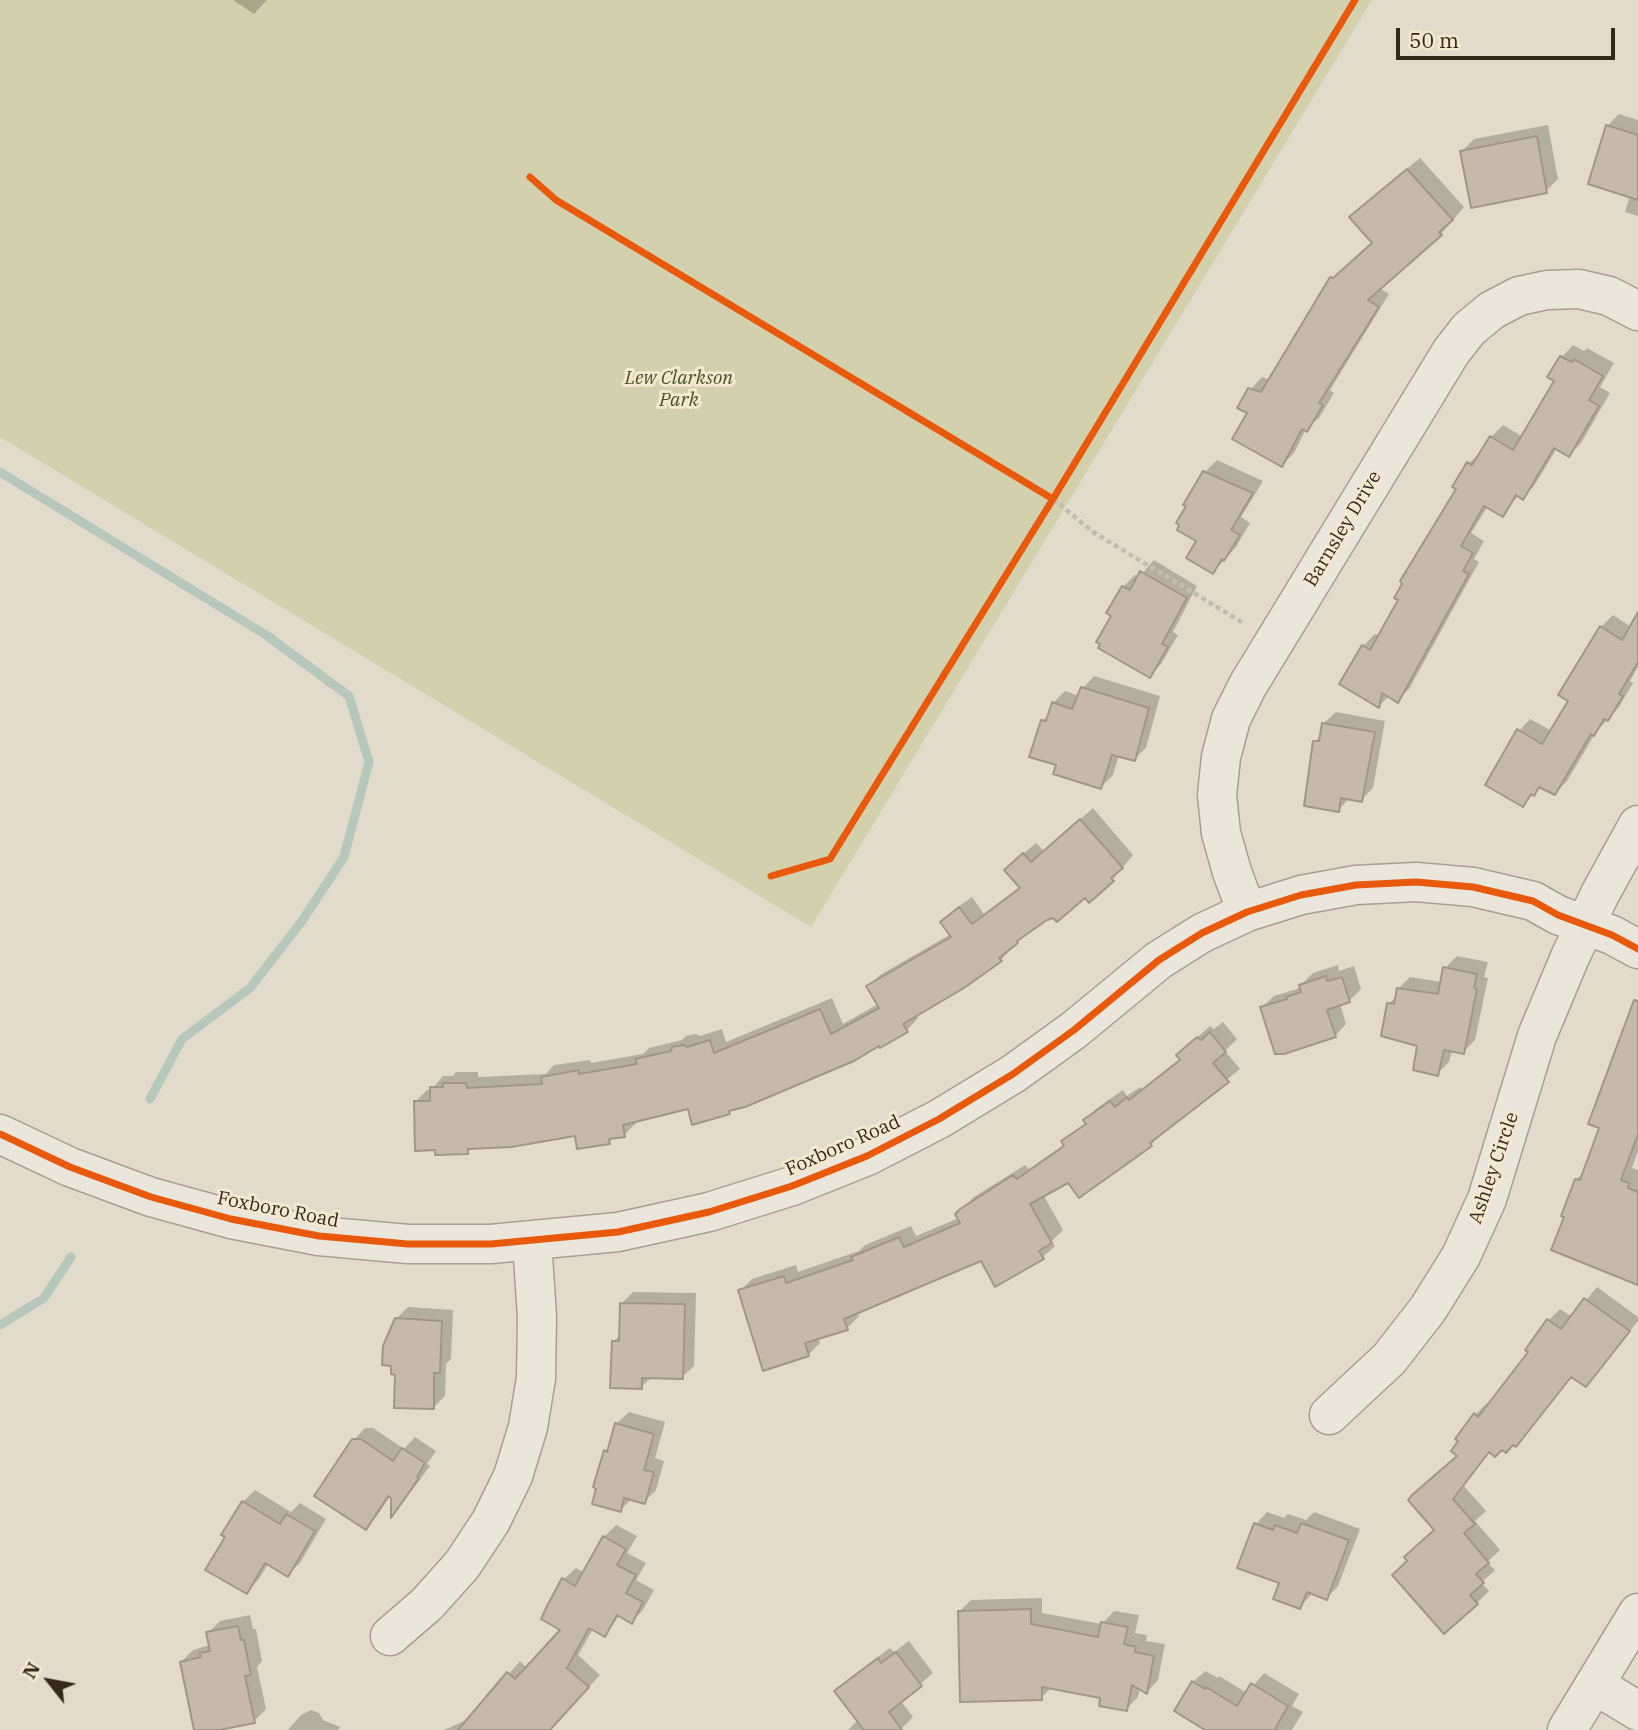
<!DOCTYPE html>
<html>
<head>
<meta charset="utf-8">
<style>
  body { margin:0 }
  #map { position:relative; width:1638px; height:1730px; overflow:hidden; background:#e2dacb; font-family:"IBM Plex Serif",serif }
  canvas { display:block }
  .north { position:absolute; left:14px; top:1646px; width:70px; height:70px; -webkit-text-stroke:5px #f4e8d0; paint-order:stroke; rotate:301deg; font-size:19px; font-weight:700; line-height:28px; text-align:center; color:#35281d }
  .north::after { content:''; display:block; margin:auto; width:24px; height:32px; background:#35281d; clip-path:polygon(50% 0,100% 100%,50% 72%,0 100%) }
  .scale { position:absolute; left:1396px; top:28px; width:219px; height:32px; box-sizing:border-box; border:4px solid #35281d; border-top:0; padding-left:9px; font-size:21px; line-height:24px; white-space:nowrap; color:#35281d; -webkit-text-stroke:5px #f4e8d0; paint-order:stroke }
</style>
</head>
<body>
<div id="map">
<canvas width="1638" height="1730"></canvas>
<div class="north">N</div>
<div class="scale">50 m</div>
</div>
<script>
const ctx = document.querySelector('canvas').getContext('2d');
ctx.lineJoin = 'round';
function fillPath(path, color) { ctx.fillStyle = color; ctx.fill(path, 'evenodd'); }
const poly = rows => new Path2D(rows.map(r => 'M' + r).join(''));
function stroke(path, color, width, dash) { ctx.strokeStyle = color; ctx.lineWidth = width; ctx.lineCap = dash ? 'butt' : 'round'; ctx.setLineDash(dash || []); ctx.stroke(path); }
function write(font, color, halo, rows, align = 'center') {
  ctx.font = font + ' "IBM Plex Serif",serif'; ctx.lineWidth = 6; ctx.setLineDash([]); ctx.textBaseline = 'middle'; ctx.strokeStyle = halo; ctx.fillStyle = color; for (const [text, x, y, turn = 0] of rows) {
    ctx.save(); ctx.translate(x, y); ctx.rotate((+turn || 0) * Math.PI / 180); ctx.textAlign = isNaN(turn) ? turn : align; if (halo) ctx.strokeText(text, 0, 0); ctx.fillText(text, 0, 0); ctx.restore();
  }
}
fillPath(poly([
  [0,0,1372,0,811,927,0,437]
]), '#d3d1ad');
fillPath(poly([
  [233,0,267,0,254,14],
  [1619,114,1638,120,1638,216,1625,212,1630,195,1607,126],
  [1548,125,1558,179,1546,191,1462,151,1474,139],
  [1420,158,1464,207,1441,234,1379,288,1389,294,1330,390,1334,393,1319,418,1306,429,1294,453,1282,465,1249,413,1250,390,1262,377,1270,380,1332,278,1374,243,1363,205],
  [1573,345,1584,351,1587,348,1614,363,1600,387,1610,393,1581,443,1569,455,1557,448,1534,486,1523,497,1519,495,1502,515,1488,506,1471,533,1484,541,1474,559,1479,562,1409,689,1397,700,1389,696,1379,706,1341,684,1363,646,1375,634,1380,637,1459,489,1455,486,1469,463,1482,452,1491,437,1503,425,1523,437,1557,381,1550,376,1562,357],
  [1217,460,1263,481,1241,517,1250,523,1236,547,1213,572,1198,540,1205,472],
  [1154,560,1197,586,1173,632,1178,635,1161,664,1149,676,1114,615,1123,587,1135,575,1139,577],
  [1613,615,1631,627,1638,616,1638,667,1630,681,1633,683,1619,707,1596,732,1567,781,1555,793,1542,786,1523,805,1519,731,1530,719,1552,731,1571,701,1601,627],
  [1094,676,1160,696,1146,748,1134,759,1119,755,1113,775,1101,787,1058,764,1042,721,1051,713,1053,703,1065,691,1079,696,1083,688],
  [1336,712,1385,721,1373,788,1361,800,1350,798,1338,810,1315,742,1322,735,1324,723],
  [1093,808,1133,855,1112,880,1027,932,1001,960,963,987,916,1014,918,1018,907,1030,733,1108,729,1113,689,1107,635,1120,636,1123,624,1135,614,1137,609,1142,576,1134,473,1147,467,1152,415,1102,427,1090,431,1090,443,1076,453,1076,456,1072,478,1072,478,1077,546,1074,554,1065,590,1060,591,1063,643,1054,649,1048,682,1040,686,1036,696,1034,700,1036,722,1029,726,1042,832,998,843,1024,878,1004,868,987,880,975,951,934,942,922,954,910,972,897,984,914,1021,886,1018,858,1036,843,1044,851],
  [1457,956,1488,962,1484,977,1488,978,1475,1040,1463,1052,1452,1050,1449,1062,1437,1074,1389,1004,1397,995,1398,989,1410,977,1442,982,1445,968],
  [1338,965,1339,971,1354,966,1361,989,1349,1001,1340,1004,1346,1024,1335,1036,1262,1007,1274,996,1297,989,1313,973],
  [1638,1020,1638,1151,1632,1168,1638,1170,1638,1282,1576,1180,1585,1171],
  [1223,1022,1237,1039,1225,1051,1240,1069,1162,1132,1151,1145,1068,1180,1044,1196,1063,1230,1052,1241,1055,1246,1043,1257,996,1284,982,1259,857,1311,859,1316,847,1328,818,1337,820,1343,808,1355,740,1291,752,1279,796,1265,798,1272,859,1251,865,1245,911,1226,916,1236,959,1218,957,1214,974,1197,1025,1165,1029,1169,1065,1144,1063,1142,1087,1122,1086,1120,1097,1108,1123,1090,1127,1096,1140,1087,1142,1089,1181,1058,1190,1044,1210,1026,1214,1029],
  [1597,1287,1638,1317,1638,1321,1586,1385,1573,1375,1527,1433,1516,1444,1514,1443,1490,1451,1464,1486,1486,1511,1475,1521,1500,1550,1487,1562,1495,1570,1481,1583,1489,1591,1477,1603,1409,1561,1436,1529,1459,1455,1461,1441,1457,1438,1476,1414,1487,1403,1490,1405,1531,1351,1548,1321,1560,1309,1572,1317],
  [633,1292,696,1293,694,1366,682,1377,652,1377,641,1387,613,1342,621,1334,622,1303],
  [408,1307,453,1310,451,1359,446,1364,445,1396,433,1408,397,1373,392,1364,396,1319],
  [629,1412,665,1422,655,1458,664,1461,656,1490,644,1502,632,1499,620,1510,605,1451,610,1446,617,1423],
  [365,1428,373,1428,404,1449,415,1437,436,1451,427,1464,430,1466,402,1504,392,1513,393,1492,377,1516,365,1528,353,1441],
  [255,1490,291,1512,300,1503,326,1519,300,1563,288,1574,269,1563,258,1580,246,1592,227,1536,243,1502],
  [1267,1512,1284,1518,1288,1514,1306,1520,1314,1512,1360,1529,1338,1586,1327,1598,1313,1593,1300,1607,1281,1582,1256,1524],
  [616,1525,637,1536,627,1553,646,1563,636,1580,654,1590,643,1610,631,1622,620,1615,604,1635,593,1629,578,1655,600,1675,549,1730,444,1730,471,1718,520,1661,527,1668,563,1629,564,1579,576,1568,585,1573,604,1537],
  [1042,1598,1042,1613,1102,1624,1114,1611,1139,1615,1135,1633,1147,1635,1146,1641,1165,1644,1158,1680,1147,1692,1140,1688,1138,1697,1126,1709,1102,1696,1052,1687,1041,1698,959,1612,971,1600],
  [250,1615,253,1629,256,1629,262,1661,257,1667,266,1709,254,1721,211,1730,195,1730,181,1662,193,1650,210,1645,208,1633,220,1621],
  [909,1641,933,1673,901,1701,913,1717,900,1730,848,1730,858,1720,837,1691,848,1679,890,1648,894,1652],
  [1205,1671,1218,1678,1219,1676,1247,1693,1264,1673,1299,1694,1292,1706,1303,1712,1292,1730,1209,1730,1193,1682],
  [311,1710,319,1713,323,1720,340,1727,338,1730,288,1730,301,1715]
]), '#0003');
stroke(poly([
  [0,472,266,635,349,696,369,762,344,857,302,921,250,988,182,1039,150,1099],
  [0,1325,44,1298,71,1257]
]), '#b6c7bc', 9);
const building = poly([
  [1606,125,1638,135,1638,200,1588,184,1606,125],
  [1537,136,1547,193,1471,208,1460,151,1537,136],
  [1407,169,1453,220,1439,232,1442,235,1368,300,1379,307,1319,403,1323,405,1307,432,1302,429,1282,467,1232,439,1247,413,1237,408,1248,388,1261,392,1330,277,1333,278,1372,243,1349,217,1407,169],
  [1560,356,1572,362,1574,359,1603,376,1589,400,1599,406,1569,457,1554,448,1523,500,1516,495,1503,517,1484,506,1461,546,1473,553,1463,571,1469,574,1398,703,1382,693,1379,708,1339,684,1362,645,1370,650,1398,600,1394,598,1402,584,1400,581,1456,489,1452,487,1467,462,1472,465,1490,436,1513,450,1554,381,1547,377,1560,356],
  [1203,471,1253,493,1231,530,1240,535,1224,561,1222,559,1213,574,1186,558,1196,541,1177,530,1179,525,1176,523,1186,506,1183,505,1203,471],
  [1140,571,1187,598,1162,644,1168,647,1150,678,1098,648,1100,644,1096,642,1111,616,1106,613,1122,586,1130,590,1140,571],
  [1638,612,1638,662,1619,694,1623,696,1608,721,1604,719,1594,736,1591,734,1555,795,1539,787,1534,796,1531,794,1523,807,1485,785,1517,729,1542,744,1568,701,1558,695,1600,626,1622,640,1638,612],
  [1081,687,1149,708,1135,761,1112,755,1101,789,1053,774,1056,765,1029,757,1041,720,1046,721,1052,702,1072,709,1081,687],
  [1322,723,1375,732,1362,802,1341,798,1339,812,1304,806,1313,741,1319,741,1322,723],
  [1080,819,1123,868,1111,878,1114,881,1089,903,1085,898,1057,922,1053,918,1047,920,1017,941,1018,943,999,958,1002,961,964,988,903,1024,908,1032,880,1048,879,1046,854,1061,745,1107,729,1111,730,1114,692,1125,688,1109,623,1125,625,1137,609,1139,610,1144,577,1149,575,1136,511,1147,468,1149,468,1154,435,1155,435,1150,415,1151,414,1101,430,1101,430,1087,443,1087,443,1083,466,1083,467,1088,542,1084,541,1077,579,1070,579,1074,637,1064,635,1059,671,1051,672,1047,684,1045,687,1047,710,1040,714,1053,820,1009,831,1034,879,1008,866,986,951,937,940,922,959,907,972,924,1020,888,1004,870,1023,853,1031,862,1080,819],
  [1443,967,1477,974,1474,988,1477,989,1464,1054,1444,1050,1438,1076,1413,1070,1417,1046,1381,1036,1387,1003,1394,1004,1397,988,1438,994,1443,967],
  [1326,976,1327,981,1342,977,1350,1002,1327,1010,1336,1037,1284,1054,1275,1054,1260,1007,1287,999,1286,997,1301,992,1299,985,1326,976],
  [1634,1000,1638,1001,1638,1134,1621,1180,1629,1183,1628,1188,1638,1192,1638,1285,1551,1250,1564,1217,1561,1216,1575,1179,1580,1180,1599,1128,1588,1124,1634,1000],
  [1210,1032,1226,1052,1213,1063,1229,1082,1150,1143,1152,1146,1079,1198,1068,1183,1030,1204,1052,1243,1039,1251,1044,1259,995,1287,981,1261,844,1319,848,1330,805,1343,809,1356,763,1371,738,1290,784,1276,786,1283,853,1260,851,1257,899,1237,904,1247,960,1223,955,1214,960,1209,1013,1175,1017,1179,1064,1146,1061,1141,1086,1124,1083,1120,1110,1101,1115,1107,1127,1097,1129,1100,1180,1060,1176,1055,1197,1037,1201,1040,1210,1032],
  [1584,1298,1630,1331,1586,1387,1571,1377,1516,1447,1513,1445,1506,1453,1502,1450,1495,1457,1489,1452,1453,1499,1475,1524,1464,1533,1489,1563,1476,1574,1484,1583,1470,1595,1478,1604,1444,1634,1392,1575,1407,1561,1404,1557,1434,1530,1408,1500,1412,1495,1457,1456,1451,1451,1458,1441,1455,1439,1474,1413,1478,1417,1528,1352,1525,1350,1547,1319,1561,1329,1584,1298],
  [620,1303,685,1304,683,1379,642,1378,642,1389,610,1388,612,1341,619,1341,620,1303],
  [395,1318,442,1321,440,1373,434,1373,434,1409,394,1408,395,1375,391,1374,391,1366,382,1365,383,1346,395,1318],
  [615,1423,654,1434,644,1470,654,1472,645,1504,624,1498,621,1512,592,1504,596,1489,593,1487,604,1450,607,1452,615,1423],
  [352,1439,361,1439,393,1461,402,1448,425,1463,417,1477,419,1478,391,1518,391,1498,388,1496,366,1530,314,1496,352,1439],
  [242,1501,280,1524,286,1514,315,1531,288,1577,265,1563,247,1594,205,1570,225,1537,221,1535,242,1501],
  [1254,1523,1273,1530,1275,1525,1297,1533,1301,1523,1349,1540,1327,1600,1307,1592,1300,1609,1273,1599,1279,1583,1237,1568,1254,1523],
  [603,1536,626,1549,617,1565,636,1575,626,1593,643,1602,632,1624,617,1615,605,1637,589,1628,567,1668,589,1687,550,1730,458,1730,507,1672,515,1679,560,1630,541,1619,547,1606,562,1578,575,1586,603,1536],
  [1031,1609,1031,1624,1098,1637,1101,1622,1128,1627,1124,1644,1136,1647,1135,1652,1154,1656,1147,1694,1132,1685,1127,1711,1099,1706,1100,1698,1042,1687,1042,1700,960,1702,958,1611,1031,1609],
  [238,1626,241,1640,244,1640,251,1675,245,1676,255,1723,219,1730,194,1730,180,1662,201,1657,200,1653,210,1651,206,1632,238,1626],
  [896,1652,922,1686,889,1712,902,1730,864,1730,834,1691,878,1658,881,1663,896,1652],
  [1192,1681,1205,1689,1206,1687,1237,1706,1251,1683,1288,1706,1275,1729,1277,1730,1205,1730,1174,1711,1192,1681]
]);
fillPath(building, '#c6b8ac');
stroke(building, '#a2968b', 2);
const minor = poly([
  [1247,912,1232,872,1221,833,1217,795,1221,757,1231,719,1248,685,1451,352,1469,329,1492,310,1519,296,1547,290,1579,289,1609,296,1638,311],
  [0,1134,70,1167,151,1197,231,1219,319,1236,408,1244,491,1244,618,1232,709,1212,792,1186,867,1156,939,1119,1013,1074,1074,1030,1159,960,1202,933,1247,912,1301,895,1356,885,1416,882,1473,887,1533,901,1558,915,1612,935,1638,949],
  [1329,1415,1389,1359,1428,1309,1461,1256,1487,1199,1537,1036,1570,957,1600,894,1638,825],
  [390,1636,427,1604,462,1565,491,1521,513,1476,528,1427,536,1378,537,1317,532,1241],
  [1595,1685,1638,1711],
  [1567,1730,1638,1613]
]);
stroke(minor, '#a79f94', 41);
stroke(poly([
  [1053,499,1093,532,1245,624]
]), '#c3bcb3', 4.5, [5, 3.5]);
stroke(minor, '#eae6dc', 38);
stroke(poly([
  [530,177,556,200,1053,499,1355,0],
  [771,876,830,859,1053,499],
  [0,1134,70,1167,151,1197,231,1219,319,1236,408,1244,491,1244,618,1232,709,1212,792,1186,867,1156,939,1119,1013,1074,1074,1030,1159,960,1202,933,1247,912,1301,895,1356,885,1416,882,1473,887,1533,901,1558,915,1612,935,1638,949]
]), '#e8590c', 7);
write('italic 19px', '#475124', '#f4e8d0', [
  ["Lew Clarkson",679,379],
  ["Park",679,401]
]);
write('19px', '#35281d', '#f4e8d0', [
  ["Barnsley Drive",1343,529,-59],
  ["Foxboro Road",843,1146,-24],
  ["Ashley Circle",1494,1168,-71],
  ["Foxboro Road",278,1210,11]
]);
</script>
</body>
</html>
